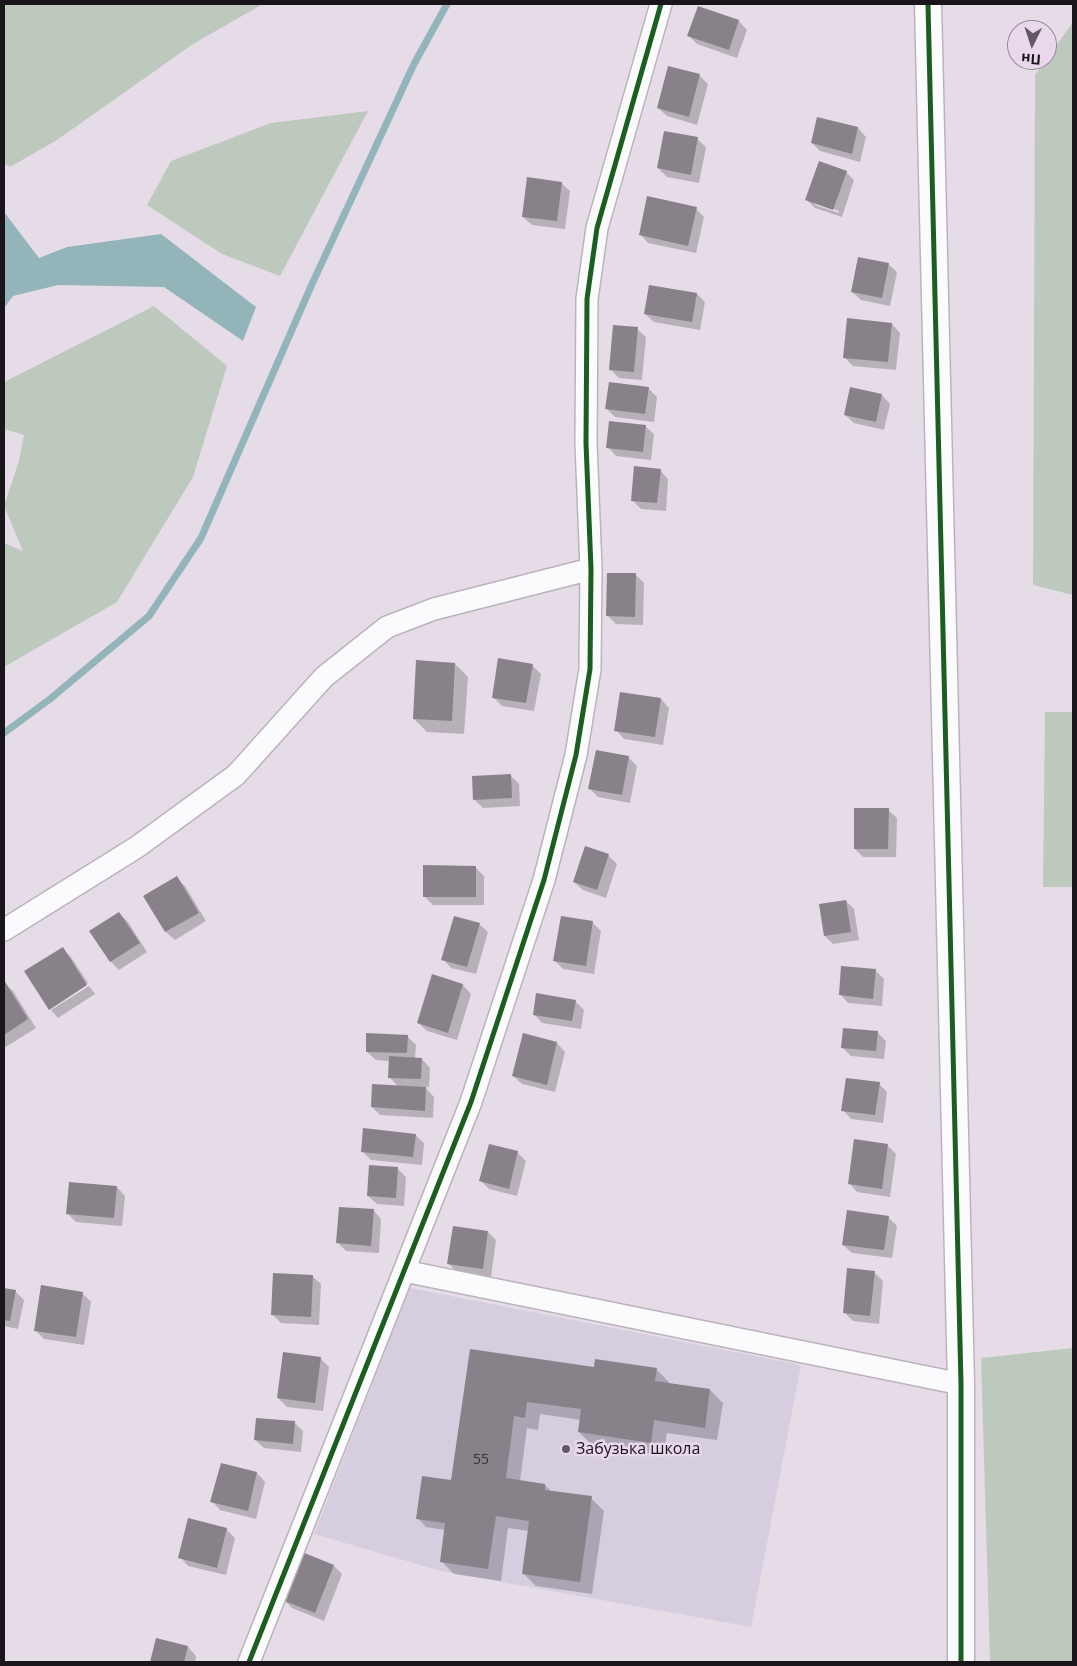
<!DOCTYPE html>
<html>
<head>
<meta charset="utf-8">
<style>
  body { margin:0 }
  #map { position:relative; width:1077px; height:1666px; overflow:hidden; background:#e6dce8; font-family:"Open Sans",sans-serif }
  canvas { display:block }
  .frame { position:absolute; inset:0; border:5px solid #1a141b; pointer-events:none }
  .north { position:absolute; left:1007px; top:20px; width:50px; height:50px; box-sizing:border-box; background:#e9d8ec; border:1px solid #968a98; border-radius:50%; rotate:184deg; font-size:14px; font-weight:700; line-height:20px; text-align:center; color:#1a141b }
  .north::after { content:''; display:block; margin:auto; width:18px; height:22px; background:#615a63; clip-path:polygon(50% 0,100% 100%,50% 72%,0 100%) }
</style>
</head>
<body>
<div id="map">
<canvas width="1077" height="1666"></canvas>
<div class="frame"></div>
<div class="north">Пн</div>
</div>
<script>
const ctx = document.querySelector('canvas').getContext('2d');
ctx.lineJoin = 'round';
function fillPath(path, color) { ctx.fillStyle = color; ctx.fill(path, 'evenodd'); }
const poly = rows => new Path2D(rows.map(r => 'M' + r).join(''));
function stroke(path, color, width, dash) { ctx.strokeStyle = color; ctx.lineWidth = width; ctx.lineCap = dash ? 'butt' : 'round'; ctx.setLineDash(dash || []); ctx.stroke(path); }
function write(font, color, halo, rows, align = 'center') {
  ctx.font = font + ' "Open Sans",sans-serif'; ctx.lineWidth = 5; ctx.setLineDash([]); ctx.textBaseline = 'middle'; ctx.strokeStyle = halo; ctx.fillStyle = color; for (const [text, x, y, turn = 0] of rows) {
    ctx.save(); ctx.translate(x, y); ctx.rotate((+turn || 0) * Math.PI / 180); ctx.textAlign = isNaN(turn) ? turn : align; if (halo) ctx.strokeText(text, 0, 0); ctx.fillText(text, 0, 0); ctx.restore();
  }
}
fillPath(poly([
  [410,1288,801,1365,751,1627,441,1571,314,1534]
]), '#d6cedf');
fillPath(poly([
  [4,4,263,4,193,44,57,140,10,167,4,163],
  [1073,22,1073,595,1033,585,1035,75],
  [368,111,280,276,222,254,147,205,171,161,271,123],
  [154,306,227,366,193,477,117,602,4,667,4,543,23,551,4,506,19,461,24,435,4,429,4,382],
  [1045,712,1073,712,1073,887,1043,887],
  [1073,1348,1073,1662,990,1662,981,1358]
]), '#bec9be');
fillPath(poly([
  [4,212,39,258,67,247,161,234,256,307,243,341,164,287,58,285,13,296,4,308]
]), '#93b4b9');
fillPath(poly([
  [698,8,739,21,747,30,737,58,697,44,689,36],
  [669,67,700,76,708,84,697,125,667,116,658,108],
  [818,118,858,128,866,137,860,162,820,151,812,143],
  [697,139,706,147,699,183,667,177,658,168],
  [846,172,854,180,842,217,815,208,807,200],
  [815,202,839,211,839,213,815,205],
  [561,183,570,191,565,229,532,225,523,217],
  [696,209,704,217,696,253,648,243,640,234],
  [888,264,897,272,890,306,861,300,852,292],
  [697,294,705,302,700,330,654,322,645,314],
  [892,324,900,333,896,370,853,366,844,357],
  [637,329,646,337,642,380,619,378,610,369],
  [648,388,657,397,654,422,615,417,606,408],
  [882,395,890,404,884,430,854,423,845,415],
  [645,426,654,434,651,460,616,456,608,447],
  [660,470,668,479,666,511,641,509,632,500],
  [636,575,644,583,643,625,616,624,607,615],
  [455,664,468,677,464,734,427,732,414,719],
  [532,665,541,674,534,711,502,706,493,697],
  [661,699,669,708,663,745,624,739,616,730],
  [628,757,637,766,630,803,598,797,590,789],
  [510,775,519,784,520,806,483,808,474,799],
  [888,810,897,818,896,857,863,857,855,849],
  [608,855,617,864,606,898,583,890,574,882],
  [475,867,484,876,484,905,433,905,424,896],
  [176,878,185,886,206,921,175,940,166,932,145,896],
  [846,901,854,909,859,940,833,944,825,936],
  [119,913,128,922,147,952,119,970,111,962,91,931],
  [562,918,593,923,601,931,594,974,563,969,555,961],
  [479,924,488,932,476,974,451,968,443,959],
  [62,949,71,957,88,983,50,1009,26,972],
  [876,971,884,979,882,1006,848,1003,840,994],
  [433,976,463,985,471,994,457,1040,427,1031,418,1023],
  [4,983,13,991,36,1028,4,1048],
  [89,986,95,994,58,1018,51,1010],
  [575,1001,584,1010,581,1029,542,1023,534,1014],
  [877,1032,886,1041,884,1059,851,1056,842,1047],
  [524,1035,557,1043,565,1052,555,1092,522,1084,513,1076],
  [407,1036,416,1045,415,1059,422,1059,430,1068,429,1087,425,1087,434,1097,433,1118,380,1115,372,1107,399,1087,389,1077,390,1061,376,1060,367,1052],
  [879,1084,887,1092,883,1123,851,1119,843,1110],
  [415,1135,424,1143,422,1165,371,1160,362,1151],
  [888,1146,896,1154,890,1197,857,1192,849,1183],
  [517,1152,526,1161,517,1196,489,1189,481,1181],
  [398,1169,406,1177,404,1206,377,1204,368,1196],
  [117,1187,125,1196,122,1226,76,1222,68,1214],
  [373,1210,381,1219,379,1253,346,1251,338,1243],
  [888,1217,897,1226,892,1258,852,1253,843,1245],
  [488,1232,496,1240,491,1277,457,1272,449,1264],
  [875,1273,883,1281,879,1324,853,1321,844,1312],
  [312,1276,321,1284,319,1325,281,1323,272,1314],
  [43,1287,83,1294,91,1302,84,1345,44,1339,35,1330],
  [4,1289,15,1291,24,1300,18,1329,4,1326],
  [471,1351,595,1368,656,1369,669,1382,669,1385,710,1390,723,1403,717,1440,667,1433,663,1455,592,1445,579,1432,581,1420,540,1414,538,1430,527,1428,520,1481,545,1485,552,1492,591,1498,604,1511,592,1594,536,1586,523,1573,529,1531,508,1528,501,1581,454,1574,441,1561,445,1530,426,1527,418,1518,452,1482],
  [320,1358,329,1367,323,1411,287,1407,278,1398],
  [294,1422,303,1431,301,1452,264,1448,255,1440],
  [222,1464,257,1473,265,1482,256,1519,220,1510,212,1501],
  [226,1529,235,1538,226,1575,188,1566,180,1557],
  [334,1566,342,1574,324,1621,292,1608,284,1600],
  [157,1640,188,1647,196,1656,195,1662,152,1662]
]), '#0003');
stroke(poly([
  [4,733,50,699,149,616,201,538,312,284,414,64,447,4]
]), '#93b4b9', 7);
fillPath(poly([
  [698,6,739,20,729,50,687,36],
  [668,66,700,74,689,117,657,108],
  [817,117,858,127,852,154,811,143],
  [664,131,698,137,691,175,657,168],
  [819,161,847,171,833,210,805,200],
  [527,177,562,182,557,221,522,217],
  [647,196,697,207,688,246,639,235],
  [858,257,889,263,882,298,851,292],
  [649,285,697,293,692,322,644,314],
  [847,318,892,323,888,362,843,358],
  [613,325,638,327,634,372,609,370],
  [609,382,649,387,645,414,605,409],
  [850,387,882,394,876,422,844,415],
  [609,421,646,425,643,452,606,448],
  [634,466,661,469,657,503,631,501],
  [607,573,636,573,635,617,606,616],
  [498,658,533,664,526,703,492,698],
  [416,660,455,663,452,721,413,719],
  [620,692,661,698,655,737,614,731],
  [596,750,629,756,622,795,588,789],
  [511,774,512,798,473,800,472,776],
  [854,808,889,808,888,849,854,849],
  [585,846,609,854,597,890,573,882],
  [423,865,476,866,476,897,423,897],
  [177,876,199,913,165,932,143,896],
  [846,900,851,932,824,936,819,904],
  [119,912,140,943,110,962,89,931],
  [454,916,480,923,467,967,441,960],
  [561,916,593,921,586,966,553,961],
  [63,947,87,985,49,1010,24,971],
  [841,966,876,969,873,999,839,995],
  [432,974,463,984,448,1033,417,1023],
  [4,980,28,1019,4,1035],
  [536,993,576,1000,572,1021,533,1015],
  [843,1028,878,1031,876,1051,841,1048],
  [366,1033,408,1035,407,1053,366,1052],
  [523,1033,557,1042,547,1085,512,1076],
  [389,1056,422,1058,421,1079,388,1078],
  [846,1078,880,1082,875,1115,841,1111],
  [372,1084,426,1087,425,1111,371,1107],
  [363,1128,416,1134,413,1157,361,1152],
  [854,1139,888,1144,882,1189,848,1184],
  [489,1144,518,1151,509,1189,479,1181],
  [369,1165,398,1167,396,1198,367,1196],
  [69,1182,117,1186,114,1218,66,1214],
  [339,1207,374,1209,371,1246,336,1243],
  [847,1210,889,1216,884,1250,842,1245],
  [453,1226,488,1231,483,1269,447,1264],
  [847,1268,875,1271,870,1316,843,1313],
  [273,1273,313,1275,311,1317,271,1315],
  [41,1285,83,1292,76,1337,34,1331],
  [4,1288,16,1290,10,1321,4,1320],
  [470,1349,594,1367,595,1359,657,1368,655,1381,710,1389,705,1428,654,1420,651,1443,578,1432,581,1409,527,1402,525,1418,514,1416,506,1478,545,1484,545,1490,592,1496,580,1582,522,1574,529,1521,496,1516,488,1569,440,1562,445,1523,416,1519,422,1476,451,1480],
  [283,1352,321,1357,315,1403,277,1398],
  [256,1418,295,1421,293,1444,254,1440],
  [221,1463,257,1472,248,1511,210,1502],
  [188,1518,227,1528,217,1568,178,1558],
  [302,1552,334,1565,315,1613,282,1600],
  [156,1638,188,1646,184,1662,150,1662]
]), '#888189');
const minor = poly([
  [4,930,137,847,236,775,324,677,387,627,434,609,591,569],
  [404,1271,961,1384],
  [249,1662,471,1102,544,880,576,755,590,669,591,569,586,443,587,299,597,228,661,4]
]);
const tertiary = poly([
  [928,4,961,1384,961,1662]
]);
stroke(minor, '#bbb3bc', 24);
stroke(tertiary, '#bbb3bc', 29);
stroke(minor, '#fbfafc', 21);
stroke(tertiary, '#fbfafc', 26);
stroke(poly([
  [928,4,961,1384,961,1662],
  [249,1662,471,1102,544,880,576,755,590,669,591,569,586,443,587,299,597,228,661,4]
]), '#1b5e20', 5);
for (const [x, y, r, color] of [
  [566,1449,5,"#615a63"]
]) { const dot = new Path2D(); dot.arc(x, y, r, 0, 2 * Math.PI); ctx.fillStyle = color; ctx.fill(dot); stroke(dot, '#e9d8ec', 2); }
write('14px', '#362f36', null, [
  ["55",481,1460]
]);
write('16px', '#1a141b', '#e9d8ec', [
  ["Забузька школа",576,1449]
], 'left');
</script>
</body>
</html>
